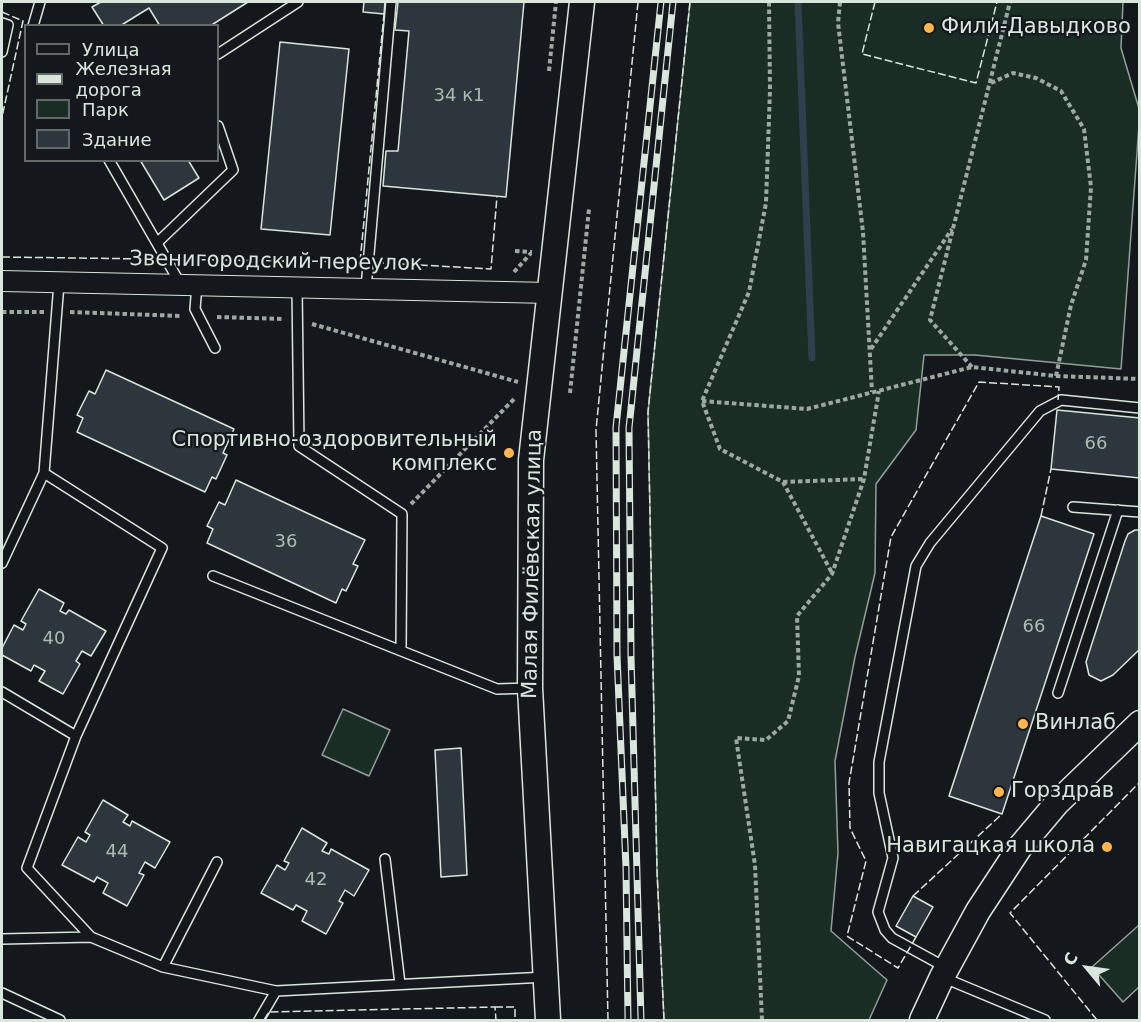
<!DOCTYPE html>
<html>
<head>
<meta charset="utf-8">
<style>
  body { margin:0 }
  #map { position:relative; width:1141px; height:1022px; overflow:hidden; background:#14181c; font-family:"DejaVu Sans",sans-serif }
  canvas { display:block }
  .frame { position:absolute; inset:0; border:3px solid #d8e6dc; pointer-events:none }
  .legend { position:absolute; left:24px; top:24px; width:195px; height:138px; box-sizing:border-box; background:#14181c; border:2px solid #626a69; margin:0; padding:8px 10px; list-style:none; font-size:18px; color:#d8e6dc }
  .legend li { display:flex; align-items:center; gap:12px; height:30px }
  .legend b { width:30px; border:2px solid #626a69 }
  .north { position:absolute; left:1057px; top:938px; width:60px; height:60px; -webkit-text-stroke:4px #14181c; paint-order:stroke; rotate:299deg; font-size:16px; font-weight:700; line-height:24px; text-align:center; color:#d8e6dc }
  .north::after { content:''; display:block; margin:auto; width:21px; height:27px; background:#d8e6dc; clip-path:polygon(50% 0,100% 100%,50% 72%,0 100%) }
</style>
</head>
<body>
<div id="map">
<canvas width="1141" height="1022"></canvas>
<div class="frame"></div>
<ul class="legend">
<li><b style="height:8px;background:#14181c"></b>Улица</li>
<li><b style="height:8px;background:#d8e6dc"></b>Железная дорога</li>
<li><b style="height:16px;background:#1a2d24"></b>Парк</li>
<li><b style="height:16px;background:#2c363c"></b>Здание</li>
</ul>
<div class="north">С</div>
</div>
<script>
const ctx = document.querySelector('canvas').getContext('2d');
ctx.lineJoin = 'round';
function fillPath(path, color) { ctx.fillStyle = color; ctx.fill(path, 'evenodd'); }
const poly = rows => new Path2D(rows.map(r => 'M' + r).join(''));
function stroke(path, color, width, dash) { ctx.strokeStyle = color; ctx.lineWidth = width; ctx.lineCap = dash ? 'butt' : 'round'; ctx.setLineDash(dash || []); ctx.stroke(path); }
function write(font, color, halo, rows, align = 'center') {
  ctx.font = font + ' "DejaVu Sans",sans-serif'; ctx.lineWidth = 4.5; ctx.setLineDash([]); ctx.textBaseline = 'middle'; ctx.strokeStyle = halo; ctx.fillStyle = color; for (const [text, x, y, turn = 0] of rows) {
    ctx.save(); ctx.translate(x, y); ctx.rotate((+turn || 0) * Math.PI / 180); ctx.textAlign = isNaN(turn) ? turn : align; if (halo) ctx.strokeText(text, 0, 0); ctx.fillText(text, 0, 0); ctx.restore();
  }
}
const green = poly([
  [690,2,1123,2,1121,48,1140,112,1121,369,975,355,924,355,916,430,876,484,875,573,855,657,835,761,838,853,831,931,887,980,869,1020,664,1020,657,871,648,412,690,2],
  [343,709,390,730,369,776,322,755,343,709],
  [1139,925,1139,987,1123,1002,1092,967,1139,925]
]);
fillPath(green, '#1a2d24');
stroke(green, '#939e99', 1.5);
stroke(poly([
  [798,2,812,358]
]), '#2f3f4d', 7);
const building = poly([
  [101,2,248,2,210,26,160,26,149,8,120,26,104,26,92,7,101,2],
  [364,2,385,2,384,14,363,12,364,2],
  [398,2,524,2,506,197,383,186,386,151,398,151,409,31,395,30,398,2],
  [280,42,349,49,330,235,261,229,280,42],
  [140,160,188,160,199,178,164,200,140,160],
  [106,370,234,429,223,453,227,455,216,479,212,477,205,492,77,432,83,418,77,415,89,391,95,394,106,370],
  [1057,410,1140,418,1140,478,1051,469,1057,410],
  [236,480,365,540,353,564,358,566,346,591,342,589,336,603,207,543,213,529,207,526,219,502,225,505,236,480],
  [1041,516,1094,534,1002,814,949,796,1041,516],
  [1135,530,1140,530,1140,649,1113,675,1101,681,1089,675,1086,662,1125,541,1128,534,1135,530],
  [39,589,64,603,60,611,66,614,69,610,106,631,91,656,82,651,76,661,80,664,63,694,39,681,45,671,34,665,31,671,2,655,2,648,14,625,23,630,26,624,21,621,39,589],
  [461,748,467,875,441,877,435,750,461,748],
  [103,800,128,815,123,822,130,826,132,821,170,842,155,868,145,862,139,873,144,875,127,906,103,893,108,883,97,877,94,882,62,865,78,837,86,842,90,835,85,832,103,800],
  [302,828,327,843,322,851,329,854,331,849,369,870,354,896,345,890,339,901,343,903,326,934,302,921,307,911,296,905,293,910,261,893,277,865,285,870,289,863,284,861,302,828],
  [913,896,933,907,916,937,896,926,913,896]
]);
fillPath(building, '#2c363c');
stroke(building, '#d8e6dc', 1.5);
const service = poly([
  [2,23,8,25,2,52],
  [33,26,40,2],
  [218,54,298,2],
  [109,160,181,285],
  [158,242,233,170,218,126],
  [197,285,195,309,215,348],
  [297,287,299,446,402,514,401,650],
  [366,288,391,2],
  [1073,507,1140,512],
  [2,563,44,473,59,283],
  [213,576,497,689,530,688],
  [2,692,76,736,162,548,44,473],
  [1058,693,1118,510],
  [76,736,27,868,91,937,163,967,276,991,546,977],
  [385,859,400,984],
  [2,939,91,937],
  [163,967,217,862],
  [945,967,892,938,885,930,878,912,893,858,879,793,879,762,916,566,930,543,1040,411,1061,400,1140,408],
  [942,977,1045,1020],
  [2,993,60,1020],
  [259,1020,276,991]
]);
const minor = poly([
  [2,281,550,293]
]);
const tertiary = poly([
  [548,1020,530,688,531,460,582,2],
  [922,1020,942,977,978,911,1020,847,1057,803,1140,723]
]);
stroke(service, '#d8e6dc', 12);
stroke(minor, '#d8e6dc', 22);
stroke(tertiary, '#d8e6dc', 27);
stroke(poly([
  [769,2,770,90,766,203,749,292,702,401,720,449,783,482,832,573],
  [840,2,838,23,863,232,872,392],
  [549,71,556,2],
  [991,83,1013,73,1036,78,1061,91,1084,129,1091,187,1086,260,1071,305,1056,376],
  [515,251,532,252],
  [514,272,531,253],
  [2,312,44,312],
  [70,312,182,316],
  [217,317,284,319],
  [312,324,518,382],
  [871,349,952,229],
  [972,367,930,320,1010,2],
  [570,393,589,209],
  [702,401,807,409,972,367,1056,376,1140,379],
  [783,482,864,479],
  [411,504,515,398],
  [762,1020,755,865,736,738,766,740,788,721,799,676,797,616,832,574,864,479,879,391]
]), '#9da8a2', 4, [4.5, 3]);
stroke(service, '#14181c', 9);
stroke(minor, '#14181c', 20);
stroke(tertiary, '#14181c', 24);
const rail = poly([
  [628,1020,626,868,617,655,616,427,661,2],
  [641,1020,631,656,629,428,673,2]
]);
stroke(rail, '#d8e6dc', 7);
stroke(rail, '#14181c', 4.5, [14]);
stroke(poly([
  [875,2,862,54,976,83,997,2],
  [2,12,23,21,2,117],
  [2,257,367,262,491,269,497,196],
  [360,262,384,14],
  [1041,516,1051,469],
  [913,896,1002,814],
  [916,937,898,968,847,936,866,861,850,828,849,783,891,537,979,382,1059,387,1058,400],
  [495,1007,515,1007,515,1020],
  [264,1020,269,1012,495,1007,496,1020],
  [608,1020,596,430,638,2],
  [664,1020,657,871,648,412,690,2],
  [1097,1020,1010,913,1140,782]
]), '#d8e6dc', 1.5, [8, 3]);
for (const [x, y, r, color] of [
  [929,28,6,"#ffb74d"],
  [509,453,6,"#ffb74d"],
  [1023,724,6,"#ffb74d"],
  [999,792,6,"#ffb74d"],
  [1107,847,6,"#ffb74d"]
]) { const dot = new Path2D(); dot.arc(x, y, r, 0, 2 * Math.PI); ctx.fillStyle = color; ctx.fill(dot); stroke(dot, '#14181c', 2); }
write('18px', '#adbab4', null, [
  ["34 к1",459,96],
  ["66",1096,444],
  ["36",286,542],
  ["66",1034,627],
  ["40",54,639],
  ["44",117,852],
  ["42",316,880]
]);
write('21px', '#d8e6dc', '#14181c', [
  ["Фили-Давыдково",941,28],
  ["Спортивно-оздоровительный",497,441,"right"],
  ["комплекс",497,465,"right"],
  ["Винлаб",1035,724],
  ["Горздрав",1011,792],
  ["Навигацкая школа",1095,847,"right"]
], 'left');
write('21px', '#d8e6dc', '#14181c', [
  ["Звенигородский переулок",276,262,1],
  ["Малая Филёвская улица",533,564,-89]
]);
</script>
</body>
</html>
